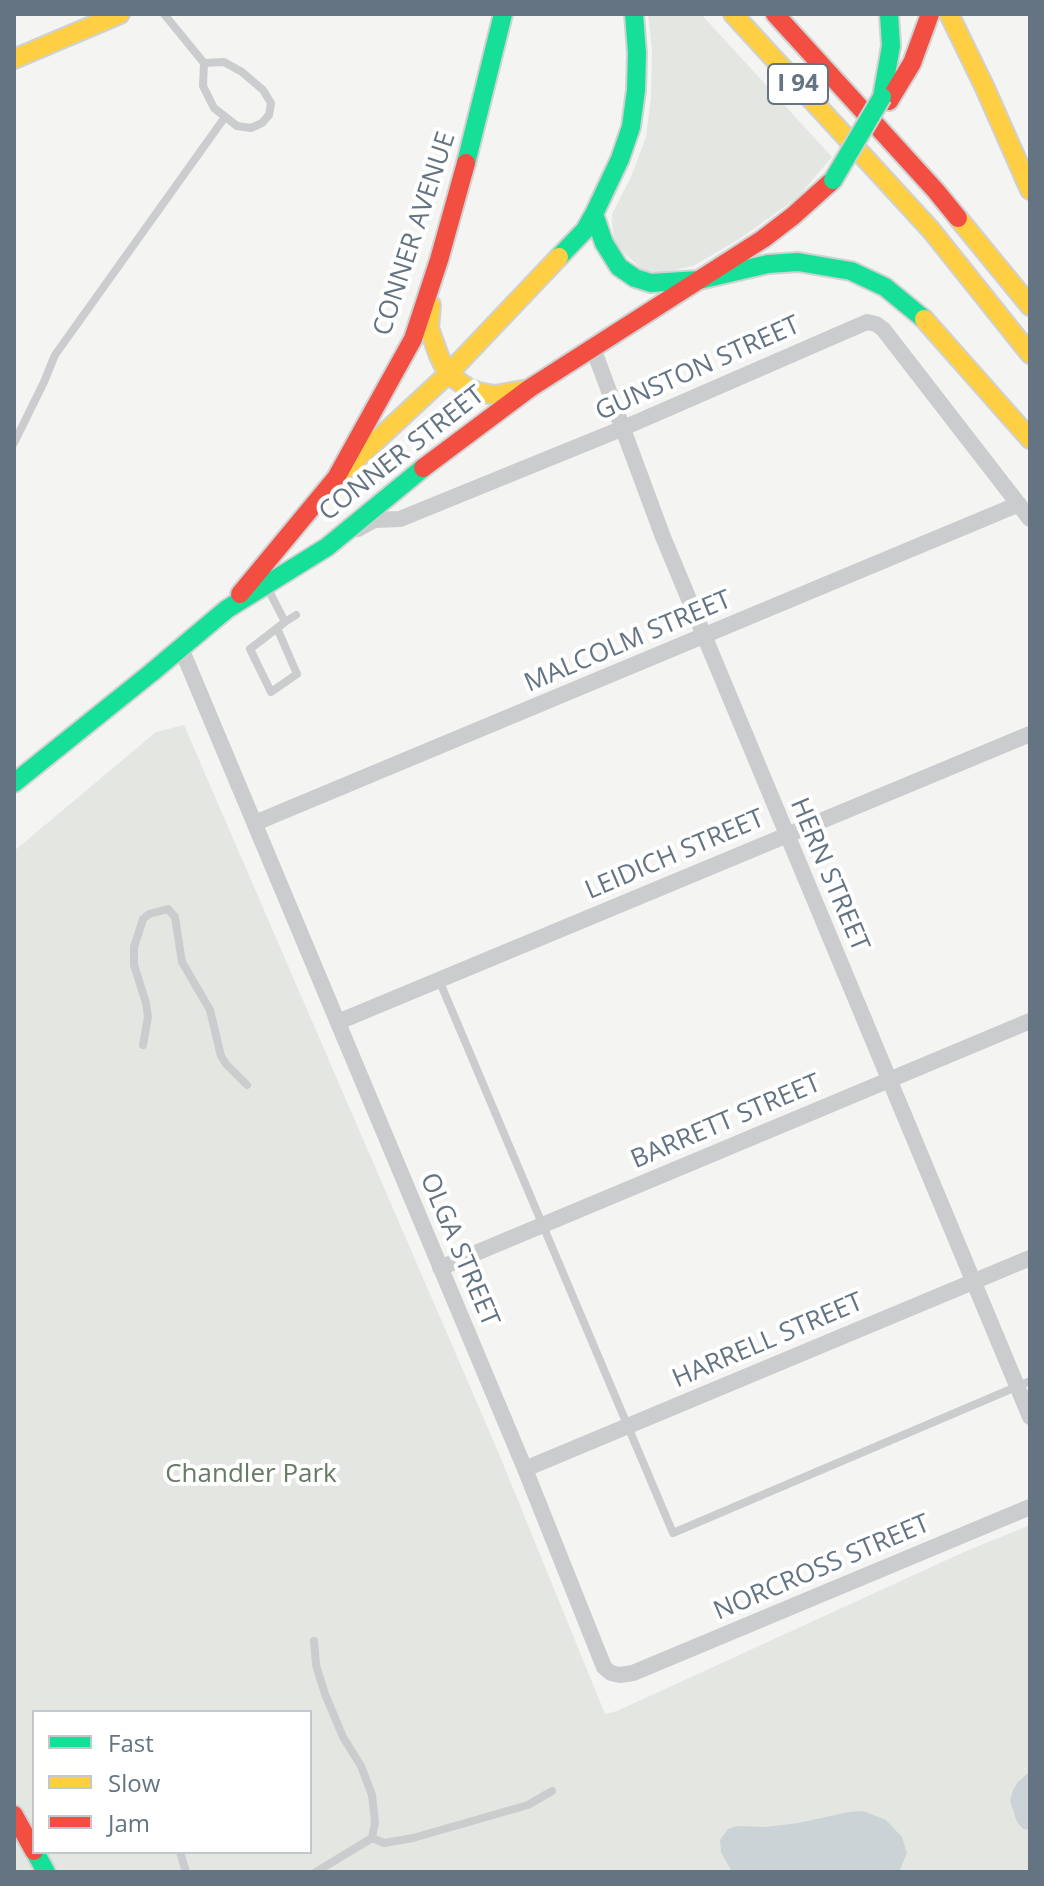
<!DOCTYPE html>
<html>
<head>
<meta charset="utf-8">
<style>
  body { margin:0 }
  #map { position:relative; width:1044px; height:1886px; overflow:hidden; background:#f4f4f3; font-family:"Open Sans",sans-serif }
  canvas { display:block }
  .frame { position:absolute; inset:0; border:16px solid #657483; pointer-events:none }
  .legend { position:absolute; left:32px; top:1710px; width:280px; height:144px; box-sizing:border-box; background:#fff; border:2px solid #c1c7cd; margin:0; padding:10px 14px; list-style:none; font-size:24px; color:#657483 }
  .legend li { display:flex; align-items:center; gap:16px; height:40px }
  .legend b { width:40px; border:2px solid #c1c7cd }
</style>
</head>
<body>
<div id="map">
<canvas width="1044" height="1886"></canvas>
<div class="frame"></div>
<ul class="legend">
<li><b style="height:10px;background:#16e098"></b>Fast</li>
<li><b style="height:10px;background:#ffcf43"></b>Slow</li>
<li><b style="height:10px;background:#f24e42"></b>Jam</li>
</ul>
</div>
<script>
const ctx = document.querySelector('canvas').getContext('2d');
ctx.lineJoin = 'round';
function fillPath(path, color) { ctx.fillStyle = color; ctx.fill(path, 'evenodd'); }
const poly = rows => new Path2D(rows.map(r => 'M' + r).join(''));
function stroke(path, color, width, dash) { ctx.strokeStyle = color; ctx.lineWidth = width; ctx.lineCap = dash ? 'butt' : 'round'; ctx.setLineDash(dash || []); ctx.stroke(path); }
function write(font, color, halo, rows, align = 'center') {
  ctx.font = font + ' "Open Sans",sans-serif'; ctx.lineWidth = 8; ctx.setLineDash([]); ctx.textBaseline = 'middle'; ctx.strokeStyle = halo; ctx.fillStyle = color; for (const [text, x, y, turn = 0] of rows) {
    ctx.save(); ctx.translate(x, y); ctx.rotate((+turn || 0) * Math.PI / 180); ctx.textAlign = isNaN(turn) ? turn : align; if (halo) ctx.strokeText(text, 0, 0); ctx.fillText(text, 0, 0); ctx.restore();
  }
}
fillPath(poly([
  [648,14,701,14,832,157,798,197,741,238,693,266,657,274,640,268,615,244,612,224,612,214,631,177,646,137,651,97,652,49],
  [184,725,497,1449,605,1714,617,1711,964,1552,1030,1525,1030,1872,14,1872,14,851,156,732],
  [34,1712,310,1712,310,1852,34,1852]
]), '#e4e7e1');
fillPath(poly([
  [1030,1771,1030,1830,1023,1829,1017,1822,1010,1801,1013,1790,1018,1782],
  [863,1811,886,1820,902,1837,907,1853,899,1872,732,1872,721,1852,720,1840,728,1829,737,1826,765,1827,798,1823,849,1812]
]), '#ccd3d6');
const fast = poly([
  [882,97,891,46,889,14],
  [466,163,503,14],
  [594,214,604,243,619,267,635,278,651,283,699,280,768,264,798,262,851,271,885,287,924,319],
  [559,257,585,230,594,214,620,159,631,127,636,90,637,53,634,14],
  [14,783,151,673,227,609,327,547,423,468],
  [35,1852,46,1872]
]);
const slow = poly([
  [733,14,931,230,1030,354],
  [949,14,985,88,1030,190],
  [14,59,120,14],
  [958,218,1030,306],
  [431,305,429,328,439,356,448,374,468,388,478,392,495,395,523,390],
  [924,319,1030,439],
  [336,478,448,374,559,257]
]);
const jam = poly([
  [775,14,936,191,958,218],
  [889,101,912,63,930,14],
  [423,468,530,388,763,239,793,216,833,180],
  [240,594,336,478,413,339,439,260,466,163],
  [14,1815,34,1851]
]);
stroke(fast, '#d0d1d2', 22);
stroke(slow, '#d0d1d2', 22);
stroke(jam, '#d0d1d2', 22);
stroke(poly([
  [164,14,204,63,203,86,214,108,237,126,251,128,262,123,269,115,271,103,263,90,242,72,224,62,204,63],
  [14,443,44,382,55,355,225,117],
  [267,587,285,622],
  [277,628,297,674,271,692,250,649,285,622,296,615],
  [439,980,673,1533,1030,1381],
  [143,1045,148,1017,146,1003,134,965,134,947,143,919,149,914,168,909,175,917,182,962,210,1010,221,1056,226,1064,247,1085],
  [314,1641,316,1665,325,1694,343,1737,361,1766,372,1795,375,1822,372,1838,316,1872],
  [372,1838,384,1843,413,1838,528,1805,552,1791],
  [180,1852,186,1872]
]), '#cacccd', 8);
stroke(poly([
  [593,348,663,537,1030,1417],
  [358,529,374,520,400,519,621,429,867,322,876,324,883,329,1030,519],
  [181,648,525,1469,604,1667,611,1673,620,1675,633,1673,1030,1507],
  [255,823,1019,504],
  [338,1022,1030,734],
  [440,1268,1030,1021],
  [525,1469,1030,1258]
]), '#cacccd', 16);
stroke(fast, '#16e098', 18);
stroke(slow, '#ffcf43', 18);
stroke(jam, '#f24e42', 18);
const fastBridge = poly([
  [833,180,882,97]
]);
stroke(fastBridge, '#d0d0d1', 22, []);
stroke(fastBridge, '#16e098', 18);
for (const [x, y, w] of [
  [798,84,60]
]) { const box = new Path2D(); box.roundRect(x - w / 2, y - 20, w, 40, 6); ctx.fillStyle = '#fff'; ctx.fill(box); stroke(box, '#657483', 2); }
write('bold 24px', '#657483', null, [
  ["I 94",798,84]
]);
write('26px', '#657483', '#fff', [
  ["CONNER AVENUE",415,234,-72],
  ["GUNSTON STREET",698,369,-24],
  ["CONNER STREET",402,454,-38],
  ["MALCOLM STREET",628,642,-23],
  ["LEIDICH STREET",675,855,-23],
  ["HERN STREET",829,875,67],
  ["BARRETT STREET",726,1122,-23],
  ["OLGA STREET",459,1250,67],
  ["HARRELL STREET",768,1341,-23],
  ["NORCROSS STREET",822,1568,-23]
]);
write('26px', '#677a64', '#fff', [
  ["Chandler Park",251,1475]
]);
</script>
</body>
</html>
